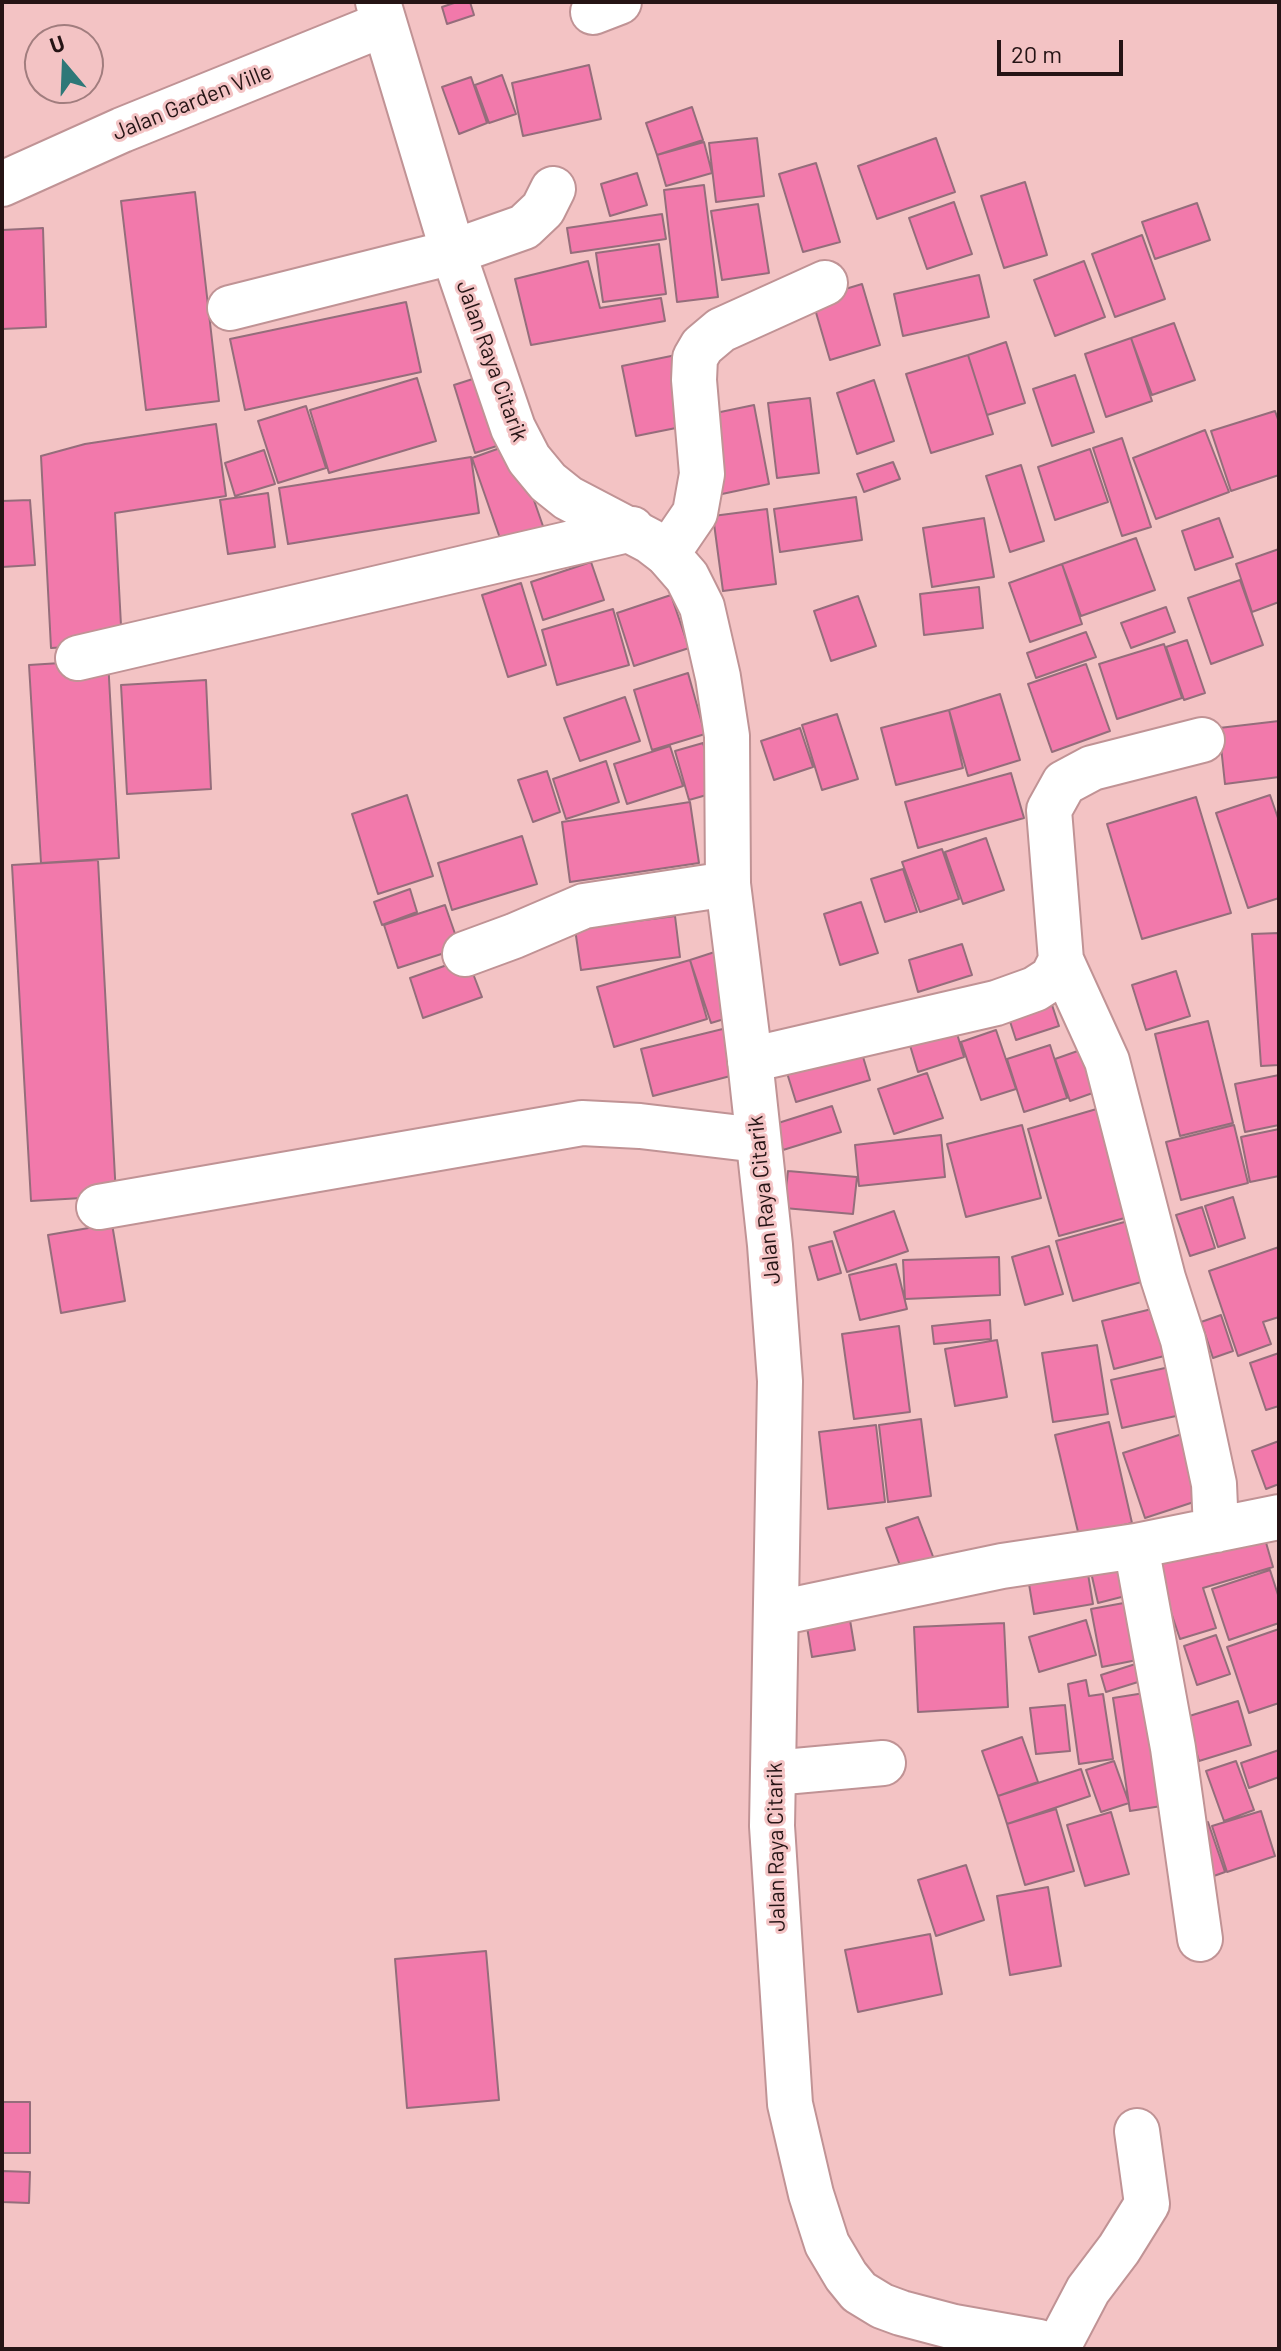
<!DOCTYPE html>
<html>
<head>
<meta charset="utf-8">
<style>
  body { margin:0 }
  #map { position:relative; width:1281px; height:2351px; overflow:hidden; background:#f3c3c4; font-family:Barlow,sans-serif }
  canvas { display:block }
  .frame { position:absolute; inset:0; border:4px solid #251415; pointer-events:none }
  .north { position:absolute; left:24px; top:24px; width:80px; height:80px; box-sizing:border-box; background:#f3c3c4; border:2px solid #a17d7e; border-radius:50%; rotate:341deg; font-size:22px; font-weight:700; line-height:32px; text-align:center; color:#251415 }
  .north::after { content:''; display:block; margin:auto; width:28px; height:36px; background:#2e7878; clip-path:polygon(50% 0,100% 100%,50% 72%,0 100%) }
  .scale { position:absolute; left:997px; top:40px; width:126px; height:36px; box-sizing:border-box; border:4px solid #251415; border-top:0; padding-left:10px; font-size:24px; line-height:28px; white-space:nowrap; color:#251415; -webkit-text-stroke:6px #f3c3c4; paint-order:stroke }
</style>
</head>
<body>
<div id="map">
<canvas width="1281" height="2351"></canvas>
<div class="frame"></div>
<div class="north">U</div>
<div class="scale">20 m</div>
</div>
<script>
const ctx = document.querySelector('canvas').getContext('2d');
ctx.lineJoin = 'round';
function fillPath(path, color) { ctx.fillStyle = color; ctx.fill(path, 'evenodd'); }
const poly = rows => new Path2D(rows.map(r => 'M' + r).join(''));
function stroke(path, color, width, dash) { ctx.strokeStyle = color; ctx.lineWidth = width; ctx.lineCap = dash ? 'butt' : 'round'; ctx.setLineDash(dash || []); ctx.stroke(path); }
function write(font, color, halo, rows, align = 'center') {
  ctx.font = font + ' Barlow,sans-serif'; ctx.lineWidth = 6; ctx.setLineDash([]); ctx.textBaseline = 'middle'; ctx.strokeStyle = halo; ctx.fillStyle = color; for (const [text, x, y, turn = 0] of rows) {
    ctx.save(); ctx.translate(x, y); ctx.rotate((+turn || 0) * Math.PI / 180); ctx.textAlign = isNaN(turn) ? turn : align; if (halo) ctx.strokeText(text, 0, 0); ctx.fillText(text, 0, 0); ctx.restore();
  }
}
const building = poly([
  [457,2,470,2,474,15,447,24,442,7,457,2],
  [589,65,601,119,523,136,512,83,589,65],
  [502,75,516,114,489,123,475,85,502,75],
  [471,77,487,123,459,134,442,87,471,77],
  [692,107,703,140,657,155,646,123,692,107],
  [757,138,764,196,716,202,709,143,757,138],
  [936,138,955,192,877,219,858,166,936,138],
  [704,142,712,173,666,186,657,155,704,142],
  [816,163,840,242,803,252,779,174,816,163],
  [637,173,647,205,610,216,601,184,637,173],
  [1025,182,1047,255,1004,268,981,196,1025,182],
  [704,185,718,297,677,302,664,190,704,185],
  [195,192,219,401,146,410,121,201,195,192],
  [954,202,972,254,927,269,909,218,954,202],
  [1197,203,1210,240,1155,259,1142,222,1197,203],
  [758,204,769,273,722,280,711,211,758,204],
  [662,214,666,239,571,253,567,228,662,214],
  [43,228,46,327,2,329,2,230,43,228],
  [1142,235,1165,299,1115,317,1092,254,1142,235],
  [659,244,666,294,603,302,596,253,659,244],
  [588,261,600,308,661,298,665,321,531,345,515,279,588,261],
  [1084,261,1105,317,1055,336,1034,280,1084,261],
  [979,275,989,317,903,336,894,294,979,275],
  [862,284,880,345,830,360,812,299,862,284],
  [406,302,421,372,245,410,230,339,406,302],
  [1174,323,1195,380,1152,395,1131,338,1174,323],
  [1131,338,1152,401,1106,417,1085,354,1131,338],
  [1006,342,1025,403,987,415,968,355,1006,342],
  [681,354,696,424,636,436,622,366,681,354],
  [968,355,993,434,931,453,906,374,968,355],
  [1075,375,1094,432,1052,446,1033,389,1075,375],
  [479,377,500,445,475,453,454,385,479,377],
  [417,378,436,441,329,473,310,410,417,378],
  [874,380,894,441,857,454,837,393,874,380],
  [810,398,819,473,777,478,768,403,810,398],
  [754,405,769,484,722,494,706,415,754,405],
  [306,406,326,468,278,483,258,421,306,406],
  [1275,411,1279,422,1279,475,1231,491,1211,431,1275,411],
  [216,424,226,496,115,513,122,644,51,648,41,456,85,444,216,424],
  [1205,430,1229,492,1156,519,1133,458,1205,430],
  [1122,438,1151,527,1122,536,1093,448,1122,438],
  [514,443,544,529,502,544,472,458,514,443],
  [1090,449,1108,502,1055,520,1038,467,1090,449],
  [264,450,275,484,235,496,225,463,264,450],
  [471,457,479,513,288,544,279,488,471,457],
  [893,462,900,479,864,492,857,474,893,462],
  [1021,465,1044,541,1010,552,986,476,1021,465],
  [268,493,275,547,228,554,220,500,268,493],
  [856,497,862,540,780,552,774,509,856,497],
  [30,500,35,565,2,567,2,501,30,500],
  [767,509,776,584,723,591,713,516,767,509],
  [984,518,994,577,932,587,923,528,984,518],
  [1219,518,1233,557,1195,570,1182,531,1219,518],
  [1136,538,1155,590,1081,616,1062,564,1136,538],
  [1279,549,1279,602,1252,612,1236,564,1279,549],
  [591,562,604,600,543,620,531,582,591,562],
  [1062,564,1082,624,1030,642,1009,583,1062,564],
  [1240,580,1263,645,1211,664,1188,598,1240,580],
  [521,583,546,665,508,677,482,595,521,583],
  [979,587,983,628,924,635,920,594,979,587],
  [671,595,689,648,634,666,617,613,671,595],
  [858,596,876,646,831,661,814,611,858,596],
  [1166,607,1175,632,1131,648,1121,623,1166,607],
  [613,609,629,665,557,685,542,630,613,609],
  [1086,632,1096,657,1036,678,1027,653,1086,632],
  [1187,640,1205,693,1184,700,1166,647,1187,640],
  [1164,644,1182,698,1117,719,1099,664,1164,644],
  [108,660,119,858,41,863,29,665,108,660],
  [1086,664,1110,731,1052,752,1028,684,1086,664],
  [688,673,705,734,652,750,634,690,688,673],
  [206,680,211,789,127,794,121,685,206,680],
  [1000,694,1020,760,968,776,949,710,1000,694],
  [625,697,640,741,580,761,564,718,625,697],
  [949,710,963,768,896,785,881,728,949,710],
  [837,714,858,779,822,790,802,725,837,714],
  [1279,721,1279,777,1225,784,1219,728,1279,721],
  [800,728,813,767,774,780,761,741,800,728],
  [703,743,717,792,689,800,675,751,703,743],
  [670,746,683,786,627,804,614,764,670,746],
  [606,761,619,802,566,819,553,779,606,761],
  [547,771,560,812,533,822,518,780,547,771],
  [1011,773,1024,818,918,848,905,802,1011,773],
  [407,795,433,876,378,894,352,814,407,795],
  [1270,795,1279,821,1279,898,1248,908,1216,813,1270,795],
  [1196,797,1231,913,1142,939,1107,824,1196,797],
  [690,802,699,863,570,882,562,822,690,802],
  [522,836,537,884,452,910,438,863,522,836],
  [986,838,1004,890,963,904,945,852,986,838],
  [942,849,959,899,920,912,902,862,942,849],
  [98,860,116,1196,31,1201,12,865,98,860],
  [903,869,917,912,885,922,871,879,903,869],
  [410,889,417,912,382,925,374,902,410,889],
  [861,902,878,953,840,965,824,914,861,902],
  [445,905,460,948,398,968,384,925,445,905],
  [675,916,680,957,581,970,575,929,675,916],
  [1279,933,1279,1065,1261,1066,1252,934,1279,933],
  [962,944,972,975,918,992,909,960,962,944],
  [724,949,744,1013,711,1023,690,960,724,949],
  [467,958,482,997,423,1018,410,978,467,958],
  [690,960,707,1019,614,1047,597,987,690,960],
  [1176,971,1190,1016,1146,1030,1132,985,1176,971],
  [1049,996,1059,1026,1016,1040,1006,1009,1049,996],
  [952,1017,964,1057,918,1072,906,1032,952,1017],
  [1208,1021,1233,1123,1180,1136,1155,1034,1208,1021],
  [735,1026,746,1072,653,1096,641,1049,735,1026],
  [996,1030,1016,1089,981,1100,961,1042,996,1030],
  [857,1037,870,1080,796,1102,783,1060,857,1037],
  [1050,1045,1067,1098,1024,1112,1007,1059,1050,1045],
  [1089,1047,1104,1089,1070,1101,1055,1059,1089,1047],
  [927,1073,943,1118,894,1134,878,1089,927,1073],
  [1279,1075,1279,1125,1245,1132,1235,1084,1279,1075],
  [832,1106,841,1132,783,1150,775,1124,832,1106],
  [1100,1108,1132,1216,1059,1236,1028,1129,1100,1108],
  [1022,1125,1041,1198,966,1217,947,1144,1022,1125],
  [1234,1125,1248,1183,1181,1200,1166,1142,1234,1125],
  [1279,1129,1279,1176,1250,1182,1241,1137,1279,1129],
  [941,1135,945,1177,859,1186,855,1145,941,1135],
  [788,1171,857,1177,853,1214,784,1208,788,1171],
  [1233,1197,1245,1238,1218,1247,1205,1206,1233,1197],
  [1202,1207,1215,1248,1190,1256,1176,1215,1202,1207],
  [894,1211,908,1251,847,1272,834,1232,894,1211],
  [1128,1221,1145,1281,1073,1301,1056,1241,1128,1221],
  [112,1224,125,1301,61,1313,48,1235,112,1224],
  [832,1241,841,1273,818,1280,809,1247,832,1241],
  [1049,1246,1063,1294,1025,1305,1012,1257,1049,1246],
  [1279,1247,1279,1317,1263,1322,1271,1344,1238,1356,1209,1271,1279,1247],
  [999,1257,1000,1295,905,1299,903,1260,999,1257],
  [896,1264,907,1309,860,1320,849,1275,896,1264],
  [1156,1308,1168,1355,1114,1369,1102,1321,1156,1308],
  [1221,1315,1233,1351,1213,1358,1201,1322,1221,1315],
  [990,1320,991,1339,934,1344,932,1326,990,1320],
  [899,1326,910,1412,854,1419,842,1334,899,1326],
  [997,1340,1007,1397,955,1406,945,1349,997,1340],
  [1097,1345,1108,1414,1053,1422,1042,1353,1097,1345],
  [1279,1353,1279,1406,1266,1410,1250,1363,1279,1353],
  [1174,1366,1185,1414,1122,1428,1111,1380,1174,1366],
  [921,1419,931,1496,888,1502,879,1425,921,1419],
  [1109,1422,1132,1523,1079,1536,1055,1435,1109,1422],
  [876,1425,885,1502,828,1509,819,1432,876,1425],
  [1182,1434,1203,1499,1145,1518,1123,1453,1182,1434],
  [1279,1441,1279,1484,1266,1489,1252,1451,1279,1441],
  [918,1517,937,1567,905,1579,886,1528,918,1517],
  [1261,1525,1273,1567,1203,1588,1216,1628,1180,1639,1153,1559,1261,1525],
  [1131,1549,1141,1592,1098,1603,1088,1559,1131,1549],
  [1085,1556,1093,1604,1034,1614,1026,1566,1085,1556],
  [1270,1570,1279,1598,1279,1623,1229,1640,1212,1589,1270,1570],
  [1140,1600,1152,1657,1102,1667,1091,1609,1140,1600],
  [848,1608,855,1650,812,1657,805,1615,848,1608],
  [1086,1620,1096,1655,1039,1672,1029,1637,1086,1620],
  [1004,1623,1008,1707,918,1712,914,1627,1004,1623],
  [1279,1629,1279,1703,1249,1713,1227,1647,1279,1629],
  [1216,1635,1230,1674,1197,1685,1184,1646,1216,1635],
  [1148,1660,1154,1677,1106,1692,1101,1675,1148,1660],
  [1086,1680,1089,1696,1103,1694,1113,1759,1079,1764,1068,1684,1086,1680],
  [1157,1691,1174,1804,1130,1811,1113,1698,1157,1691],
  [1238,1701,1251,1745,1199,1761,1186,1717,1238,1701],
  [1065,1705,1070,1751,1036,1754,1030,1708,1065,1705],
  [1022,1737,1038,1782,998,1796,982,1751,1022,1737],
  [1279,1750,1279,1777,1249,1788,1241,1763,1279,1750],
  [1114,1761,1129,1803,1101,1812,1086,1770,1114,1761],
  [1236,1761,1254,1810,1224,1821,1206,1771,1236,1761],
  [1081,1769,1090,1796,1007,1824,998,1796,1081,1769],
  [1056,1809,1074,1871,1025,1885,1007,1824,1056,1809],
  [1261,1811,1275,1856,1227,1872,1212,1826,1261,1811],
  [1111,1812,1129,1874,1085,1886,1067,1825,1111,1812],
  [1208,1822,1225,1872,1211,1877,1193,1827,1208,1822],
  [966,1865,984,1920,936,1936,918,1880,966,1865],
  [1048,1887,1061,1966,1010,1975,997,1896,1048,1887],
  [930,1934,942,1994,858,2012,845,1950,930,1934],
  [486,1951,499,2100,407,2108,395,1959,486,1951],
  [2,2102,30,2102,30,2153,2,2153,2,2102],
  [2,2171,30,2172,29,2203,2,2202,2,2171]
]);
fillPath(building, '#f279ab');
stroke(building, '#956d7b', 2);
const street = poly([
  [593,12,619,2],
  [2,184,122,130,384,24],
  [230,308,453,252,524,227,543,209,553,189],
  [667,554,695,513,702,474,694,380,695,358,702,346,721,330,825,283],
  [78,658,632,529],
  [465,954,514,936,584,906,728,884],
  [1061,960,1107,1061,1163,1278,1183,1340,1214,1484,1216,1530],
  [750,1060,996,1003,1035,989,1052,978,1061,960,1049,810,1064,783,1092,768,1202,740],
  [99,1207,582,1123,640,1126,758,1140],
  [1136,1546,1173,1748,1200,1939],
  [778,1613,1002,1566,1136,1546,1279,1517],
  [773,1773,883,1763],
  [1057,2349,1088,2290,1119,2249,1147,2204,1137,2131]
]);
const secondary = poly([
  [378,2,453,252,513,428,529,459,548,482,568,498,650,541,667,554,687,577,702,607,718,677,727,736,728,884,750,1060,770,1245,780,1381,772,1826,790,2104,811,2194,827,2244,846,2276,859,2292,882,2306,901,2313,954,2327,1039,2342,1054,2349]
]);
stroke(street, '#c09395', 48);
stroke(secondary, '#c09395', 48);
stroke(street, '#fff', 44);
stroke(secondary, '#fff', 44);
write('22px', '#251415', '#f3c3c4', [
  ["Jalan Garden Ville",192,102,-22],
  ["Jalan Raya Citarik",492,361,70],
  ["Jalan Raya Citarik",764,1200,-96],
  ["Jalan Raya Citarik",776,1847,-91]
]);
</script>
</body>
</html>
